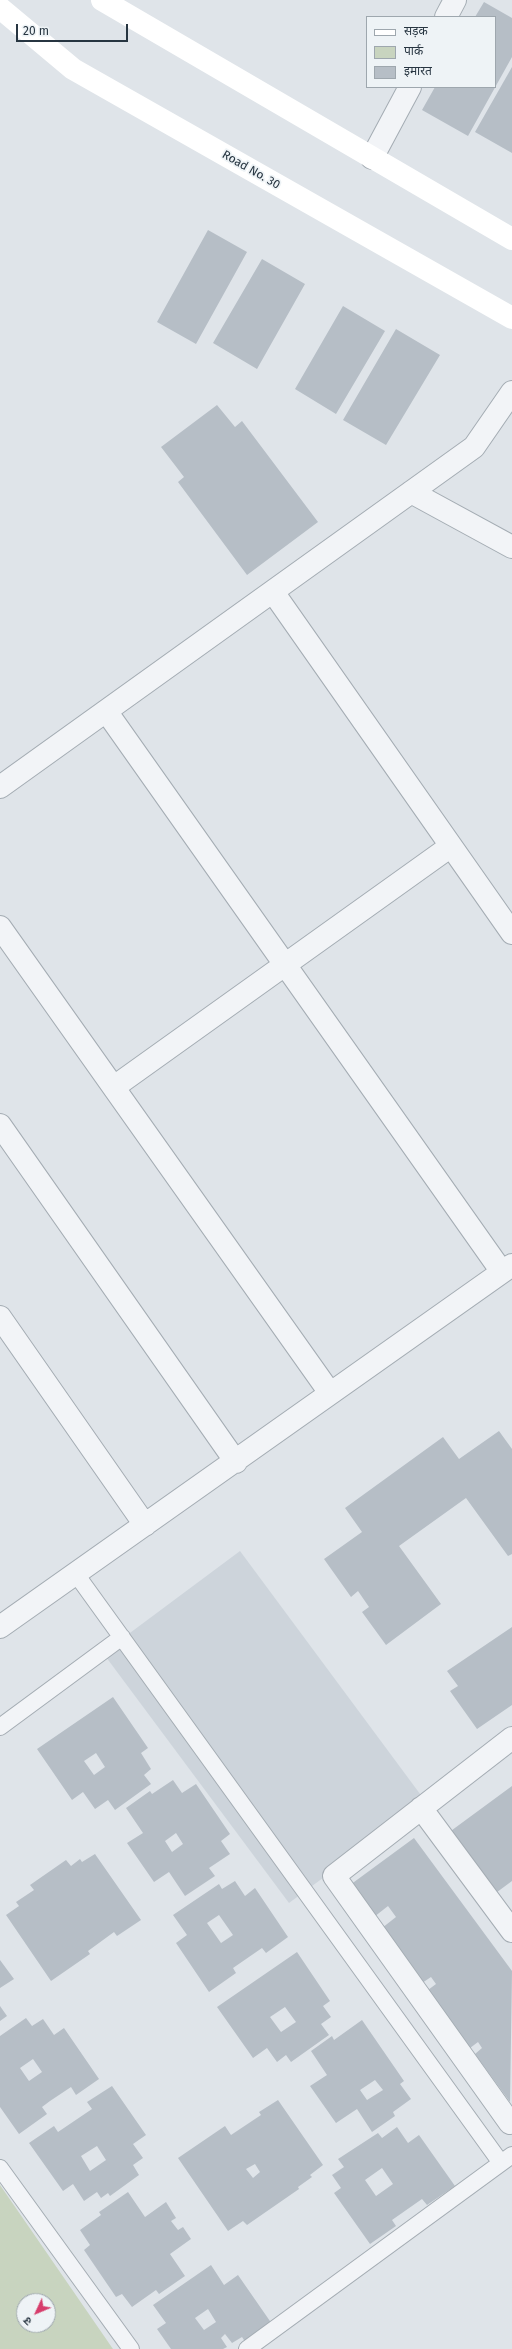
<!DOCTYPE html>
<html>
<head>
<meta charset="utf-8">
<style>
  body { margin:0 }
  #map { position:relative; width:512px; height:2349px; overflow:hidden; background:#dfe4e9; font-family:"Fira Sans","Noto Sans Devanagari",sans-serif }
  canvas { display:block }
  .legend { position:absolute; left:366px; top:16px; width:130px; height:72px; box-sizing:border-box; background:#eef3f6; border:1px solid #9ea7ae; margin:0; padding:5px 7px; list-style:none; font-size:12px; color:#273541 }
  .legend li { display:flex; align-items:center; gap:8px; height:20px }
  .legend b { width:20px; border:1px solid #9ea7ae }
  .north { position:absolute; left:16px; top:2293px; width:40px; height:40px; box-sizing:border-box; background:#eef3f6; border:1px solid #9ea7ae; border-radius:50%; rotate:226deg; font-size:11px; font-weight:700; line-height:16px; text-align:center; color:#273541 }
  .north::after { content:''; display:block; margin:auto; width:14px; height:18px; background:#d63c6b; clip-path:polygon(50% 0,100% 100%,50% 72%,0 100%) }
  .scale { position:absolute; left:16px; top:24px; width:112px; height:18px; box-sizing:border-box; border:2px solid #273541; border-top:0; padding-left:5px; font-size:12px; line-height:14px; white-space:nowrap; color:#273541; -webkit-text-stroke:3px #eef3f6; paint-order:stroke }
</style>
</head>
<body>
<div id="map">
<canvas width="512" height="2349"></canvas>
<ul class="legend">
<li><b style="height:5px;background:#fff"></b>सड़क</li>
<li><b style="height:11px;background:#c8d4bf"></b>पार्क</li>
<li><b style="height:11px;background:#b6bec6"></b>इमारत</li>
</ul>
<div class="north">उ</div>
<div class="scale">20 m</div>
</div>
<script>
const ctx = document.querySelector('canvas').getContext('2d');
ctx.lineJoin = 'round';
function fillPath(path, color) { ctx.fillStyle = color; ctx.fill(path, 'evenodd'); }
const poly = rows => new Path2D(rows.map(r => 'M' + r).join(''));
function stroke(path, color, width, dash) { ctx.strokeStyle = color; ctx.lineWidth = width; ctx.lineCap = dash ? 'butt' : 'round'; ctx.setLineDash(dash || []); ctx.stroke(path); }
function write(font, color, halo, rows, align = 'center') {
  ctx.font = font + ' "Fira Sans",sans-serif'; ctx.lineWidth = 3.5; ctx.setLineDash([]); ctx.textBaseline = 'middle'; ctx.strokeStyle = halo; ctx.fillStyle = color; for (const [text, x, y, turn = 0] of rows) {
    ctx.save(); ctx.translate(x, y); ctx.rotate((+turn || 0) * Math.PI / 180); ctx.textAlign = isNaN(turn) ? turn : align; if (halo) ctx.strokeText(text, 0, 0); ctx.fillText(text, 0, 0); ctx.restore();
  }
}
fillPath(poly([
  [240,1551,426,1802,289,1903,103,1653]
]), '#cdd4db');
fillPath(poly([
  [0,2185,113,2349,0,2349],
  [24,2301,48,2301,48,2325,24,2325]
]), '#c8d4bf');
fillPath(poly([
  [484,2,512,18,512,57,468,136,422,110,435,87,495,87,495,17,475,17],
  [512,67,512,153,475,132],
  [208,230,247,252,196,344,157,322],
  [262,259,305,284,257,369,213,343],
  [343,306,385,331,336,414,295,389],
  [396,329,440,355,386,445,343,420],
  [217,405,235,427,242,421,318,522,247,575,178,482,184,477,161,447],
  [499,1431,512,1449,512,1554,508,1556,466,1498,399,1546,441,1604,386,1645,362,1612,369,1607,358,1591,351,1597,324,1559,362,1532,345,1508,443,1437,459,1459],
  [512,1627,512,1705,477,1729,450,1691,458,1686,447,1671],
  [113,1697,148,1748,141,1753,151,1769,144,1775,151,1784,115,1810,108,1800,95,1809,83,1792,72,1800,37,1749],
  [96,1753,105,1767,94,1775,84,1761],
  [173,1780,182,1793,196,1784,230,1834,221,1841,230,1854,209,1868,215,1876,185,1896,169,1872,154,1882,127,1843,143,1833,126,1808,150,1791,152,1794],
  [176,1833,183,1844,172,1852,165,1841],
  [512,1786,512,1881,489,1898,444,1836],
  [414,1838,512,1971,510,2102,475,2054,482,2048,478,2042,470,2048,428,1990,436,1984,431,1977,422,1983,382,1928,396,1917,388,1906,374,1917,350,1885],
  [95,1854,141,1920,117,1936,114,1932,88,1951,90,1954,51,1981,6,1915,19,1906,16,1902,34,1890,30,1885,66,1860,71,1866,80,1859,82,1862],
  [235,1881,245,1896,255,1888,288,1937,266,1953,262,1948,233,1968,236,1973,209,1992,176,1943,187,1935,173,1915,219,1884,222,1889],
  [219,1915,233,1935,221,1943,207,1923],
  [297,1952,330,2001,323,2006,331,2017,321,2024,329,2035,291,2062,286,2055,277,2062,267,2048,253,2058,217,2007],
  [285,2007,296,2022,281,2032,270,2017],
  [0,1960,14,1979,0,1988],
  [0,2006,7,2016,0,2021],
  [26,2018,32,2026,43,2019,54,2035,64,2028,99,2079,76,2095,71,2087,50,2101,42,2107,47,2114,19,2134,0,2107,0,2036],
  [33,2059,42,2072,29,2081,20,2068],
  [362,2020,404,2081,400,2084,411,2099,393,2112,395,2116,372,2132,357,2109,336,2123,310,2086,327,2075,311,2051,332,2036,334,2040],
  [375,2080,383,2090,367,2100,360,2090],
  [112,2086,146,2135,133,2144,143,2158,133,2165,139,2175,110,2196,108,2193,101,2198,97,2192,84,2201,73,2184,63,2191,29,2143,54,2126,58,2132,92,2109,87,2102],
  [97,2146,106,2160,90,2171,81,2156],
  [278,2100,323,2165,310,2175,312,2177,298,2187,299,2189,247,2225,243,2221,228,2231,178,2158,225,2126,231,2135,261,2115,259,2112],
  [255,2164,260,2172,253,2178,246,2169],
  [397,2127,408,2143,419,2135,455,2186,427,2205,422,2199,392,2220,396,2226,370,2244,334,2193,341,2188,332,2175,344,2167,338,2159,378,2133,382,2138],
  [382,2168,393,2184,376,2196,365,2180],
  [128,2192,145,2217,166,2202,176,2218,171,2221,178,2230,183,2227,191,2239,170,2254,185,2276,159,2294,156,2290,132,2307,122,2294,116,2297,84,2250,90,2245,80,2230,101,2215,99,2212],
  [211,2265,224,2285,238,2275,272,2324,246,2343,242,2337,232,2343,225,2334,221,2338,227,2347,223,2349,171,2349,157,2329,166,2323,153,2305],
  [208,2309,216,2322,204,2330,195,2318]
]), '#b6bec6');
const lane = poly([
  [76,1574,501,2163],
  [0,1727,122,1637],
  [0,2168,131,2349],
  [247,2349,512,2155]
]);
const street = poly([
  [446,17,455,0],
  [372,158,410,87],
  [411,492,512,547],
  [273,592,512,933],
  [106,711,502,1272],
  [0,787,474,447,512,392],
  [0,927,330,1393],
  [114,1087,451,846],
  [0,1125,236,1462],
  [0,1317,145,1525],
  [0,1627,512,1265],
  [512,1738,334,1876,510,2123,512,2122],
  [421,1808,512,1931]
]);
stroke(lane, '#a4acb3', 18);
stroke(street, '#a4acb3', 24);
stroke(lane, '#f2f4f7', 16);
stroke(street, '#f2f4f7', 22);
stroke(poly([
  [102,0,512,239],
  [0,8,73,69,512,318]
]), '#fff', 22);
write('12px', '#273541', '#eef3f6', [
  ["Road No. 30",251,170,30]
]);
</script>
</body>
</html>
